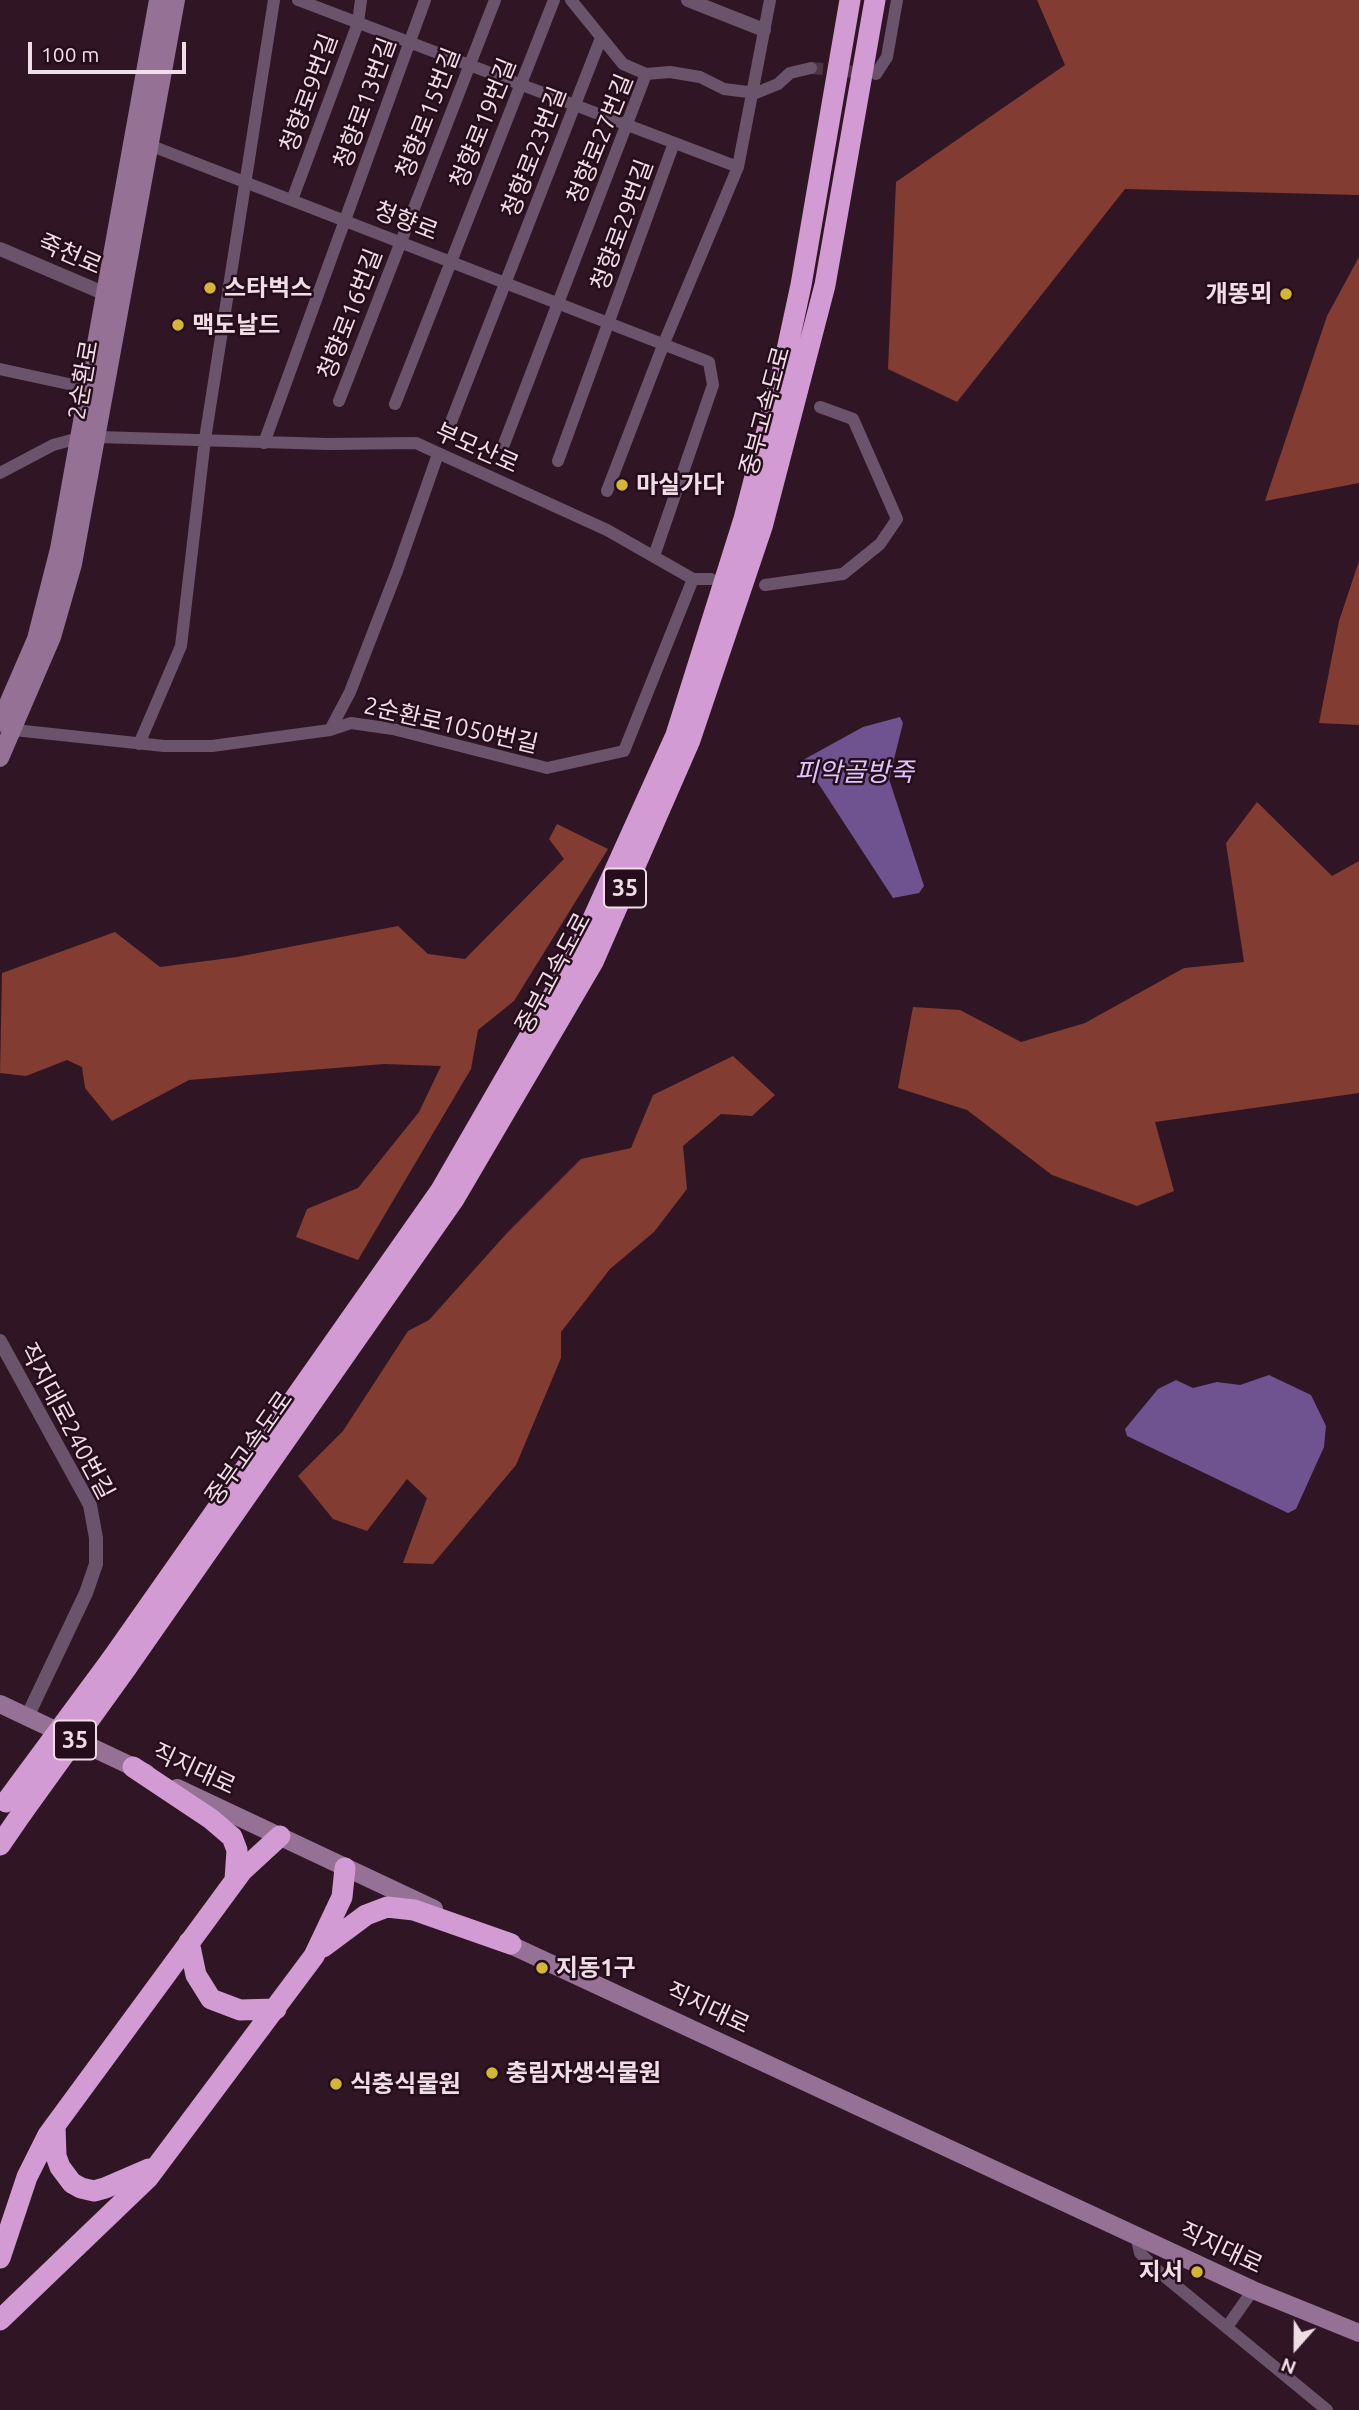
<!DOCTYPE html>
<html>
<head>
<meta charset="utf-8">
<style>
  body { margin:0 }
  #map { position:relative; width:1359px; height:2410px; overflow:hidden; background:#301624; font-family:Ubuntu,sans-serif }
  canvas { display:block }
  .north { position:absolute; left:1261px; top:2312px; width:70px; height:70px; -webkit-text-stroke:5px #250d1b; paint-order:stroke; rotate:201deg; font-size:19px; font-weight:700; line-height:28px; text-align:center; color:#f0dee6 }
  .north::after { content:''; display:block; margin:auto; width:24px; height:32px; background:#f0dee6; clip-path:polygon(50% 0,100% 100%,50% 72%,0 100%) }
  .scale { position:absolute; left:28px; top:42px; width:158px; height:32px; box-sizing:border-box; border:4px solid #f0dee6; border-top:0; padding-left:9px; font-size:21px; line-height:24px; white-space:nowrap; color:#f0dee6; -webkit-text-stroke:5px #250d1b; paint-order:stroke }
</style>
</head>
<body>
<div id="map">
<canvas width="1359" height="2410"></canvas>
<div class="north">N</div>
<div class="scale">100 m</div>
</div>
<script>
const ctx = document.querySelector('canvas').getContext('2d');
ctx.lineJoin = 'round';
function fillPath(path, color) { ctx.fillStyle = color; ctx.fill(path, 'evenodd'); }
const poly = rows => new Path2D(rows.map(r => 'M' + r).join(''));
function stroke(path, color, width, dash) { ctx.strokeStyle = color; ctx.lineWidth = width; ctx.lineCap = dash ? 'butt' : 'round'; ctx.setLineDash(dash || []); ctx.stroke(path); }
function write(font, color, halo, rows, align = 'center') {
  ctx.font = font + ' Ubuntu,"Noto Sans KR",sans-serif'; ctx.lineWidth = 5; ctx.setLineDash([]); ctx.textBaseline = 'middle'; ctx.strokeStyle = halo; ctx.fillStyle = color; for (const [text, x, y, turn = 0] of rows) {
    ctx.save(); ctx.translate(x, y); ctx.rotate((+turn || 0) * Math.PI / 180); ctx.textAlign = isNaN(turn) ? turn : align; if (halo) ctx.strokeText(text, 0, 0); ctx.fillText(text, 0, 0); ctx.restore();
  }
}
fillPath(poly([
  [1037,0,1359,0,1359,195,1125,189,957,402,888,369,896,182,1065,65],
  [1359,257,1359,483,1265,501,1327,316],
  [1359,561,1359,725,1319,723,1339,621],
  [1257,802,1332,876,1359,861,1359,1093,1155,1122,1174,1191,1137,1206,1052,1175,967,1110,898,1088,913,1007,960,1010,1021,1042,1085,1023,1184,968,1244,962,1226,843],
  [557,824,608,849,514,1001,478,1030,471,1069,358,1260,296,1237,307,1209,358,1188,419,1112,441,1066,384,1064,189,1080,112,1121,85,1088,82,1067,67,1060,26,1076,0,1073,2,973,115,932,160,967,237,957,398,926,428,954,465,959,564,859,549,839],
  [733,1056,775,1095,752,1116,721,1114,683,1146,687,1189,654,1232,610,1269,561,1332,561,1358,516,1465,433,1564,403,1563,427,1498,407,1479,367,1531,333,1519,298,1476,343,1431,408,1331,429,1320,507,1233,581,1159,631,1148,653,1095]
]), '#823c31');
fillPath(poly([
  [900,717,903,723,889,779,924,886,919,893,893,898,803,760,863,727],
  [1269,1375,1311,1395,1326,1426,1324,1447,1296,1509,1288,1513,1127,1436,1125,1429,1158,1389,1176,1380,1193,1388,1217,1382,1240,1385]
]), '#6f5391');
stroke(poly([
  [811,68,866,73]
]), '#4d3441', 12, [12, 6]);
stroke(poly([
  [298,0,738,167],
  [571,0,623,64,646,74,670,72,700,77,724,89,756,93,778,84,790,73,811,68],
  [876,74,887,57,897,0],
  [144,143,709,362,713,385,654,556],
  [292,200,358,23,361,0],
  [0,369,87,388],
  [339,401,495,0],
  [395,404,554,0],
  [451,422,601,38],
  [98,437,328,444,416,443,607,530,693,579,711,579],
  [264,443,425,0],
  [504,444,646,74],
  [558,461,674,143],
  [0,473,53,445,79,438],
  [607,491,664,343,738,167,770,0],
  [765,585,843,574,880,544,897,519,853,419,820,407],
  [5,729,164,746,212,746,330,730,351,723,393,729,547,768,624,751,693,579],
  [330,730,350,692,397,571,438,454],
  [139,744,181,646,205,439,274,0],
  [1136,2235,1140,2253,1158,2271,1327,2410],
  [1227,2327,1253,2290]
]), '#6a546b', 12);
stroke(poly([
  [688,0,764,30],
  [0,249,115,298],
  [0,1341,90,1505,96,1538,96,1564,86,1593,27,1717]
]), '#6a546b', 14);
stroke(poly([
  [0,722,36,639,59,549,158,0],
  [0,758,52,637,73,564,176,0],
  [0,1704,146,1773],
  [177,1788,434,1909],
  [500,1940,1253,2290,1359,2333]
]), '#947195', 18);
stroke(poly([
  [111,1660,441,1190,577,954,676,735,744,519,782,373,801,285,850,0],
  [127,1667,454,1199,593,962,690,740,762,527,825,285,875,0],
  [133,1767,211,1819,232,1837,237,1850,235,1880],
  [0,1845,22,1813],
  [189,1942,196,1975,211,1999,240,2010,276,2009],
  [323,1947,366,1915,387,1907,414,1910,511,1944],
  [55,2126,56,2156,60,2167,72,2183,81,2188,94,2191,105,2188,149,2169],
  [0,2258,27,2177,48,2135,242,1871,280,1836],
  [0,2320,148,2178,314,1956,342,1897,345,1868]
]), '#d29bd4', 21);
stroke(poly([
  [6,1802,111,1660],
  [22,1813,127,1667]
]), '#d29bd4', 21);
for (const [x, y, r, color] of [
  [210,288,7,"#d3b635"],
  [1286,294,7,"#d3b635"],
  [178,325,7,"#d3b635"],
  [622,485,7,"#d3b635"],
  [542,1968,7,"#d3b635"],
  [492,2073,7,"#d3b635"],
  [336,2084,7,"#d3b635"],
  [1197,2272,7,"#d3b635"]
]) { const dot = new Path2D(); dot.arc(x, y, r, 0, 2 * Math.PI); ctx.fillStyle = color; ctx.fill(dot); stroke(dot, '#250d1b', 2.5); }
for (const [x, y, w] of [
  [625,888,42],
  [75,1740,42]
]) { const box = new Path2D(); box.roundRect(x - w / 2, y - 19.5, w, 39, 5); ctx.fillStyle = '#250d1b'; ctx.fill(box); stroke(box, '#f0dee6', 2); }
write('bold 23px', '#f0dee6', null, [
  ["35",625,888],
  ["35",75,1740]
]);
write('24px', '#f0dee6', '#250d1b', [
  ["청향로9번길",309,93,-70],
  ["청향로13번길",365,103,-70],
  ["청향로15번길",428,113,-69],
  ["청향로19번길",483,123,-68],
  ["청향로27번길",600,139,-68],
  ["청향로23번길",534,152,-69],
  ["청향로",406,221,21],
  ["청향로29번길",622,225,-70],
  ["죽천로",70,254,23],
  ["청향로16번길",350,314,-69],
  ["2순환로",83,380,-80],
  ["중부고속도로",765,411,-75],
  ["부모산로",477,448,24],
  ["2순환로1050번길",451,725,13],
  ["중부고속도로",553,973,-62],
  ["직지대로240번길",67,1421,62],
  ["중부고속도로",249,1448,-55],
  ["직지대로",194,1769,25],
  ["직지대로",708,2008,25],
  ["직지대로",1221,2248,25]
]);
write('bold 24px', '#f0dee6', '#250d1b', [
  ["스타벅스",224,288],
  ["개똥뫼",1272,294,"right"],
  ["맥도날드",192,325],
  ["마실가다",636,485],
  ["지동1구",556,1968],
  ["충림자생식물원",506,2073],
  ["식충식물원",350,2084],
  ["지서",1183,2272,"right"]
], 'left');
write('italic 26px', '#ddc6fd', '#250d1b', [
  ["피악골방죽",854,772]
]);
</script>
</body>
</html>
